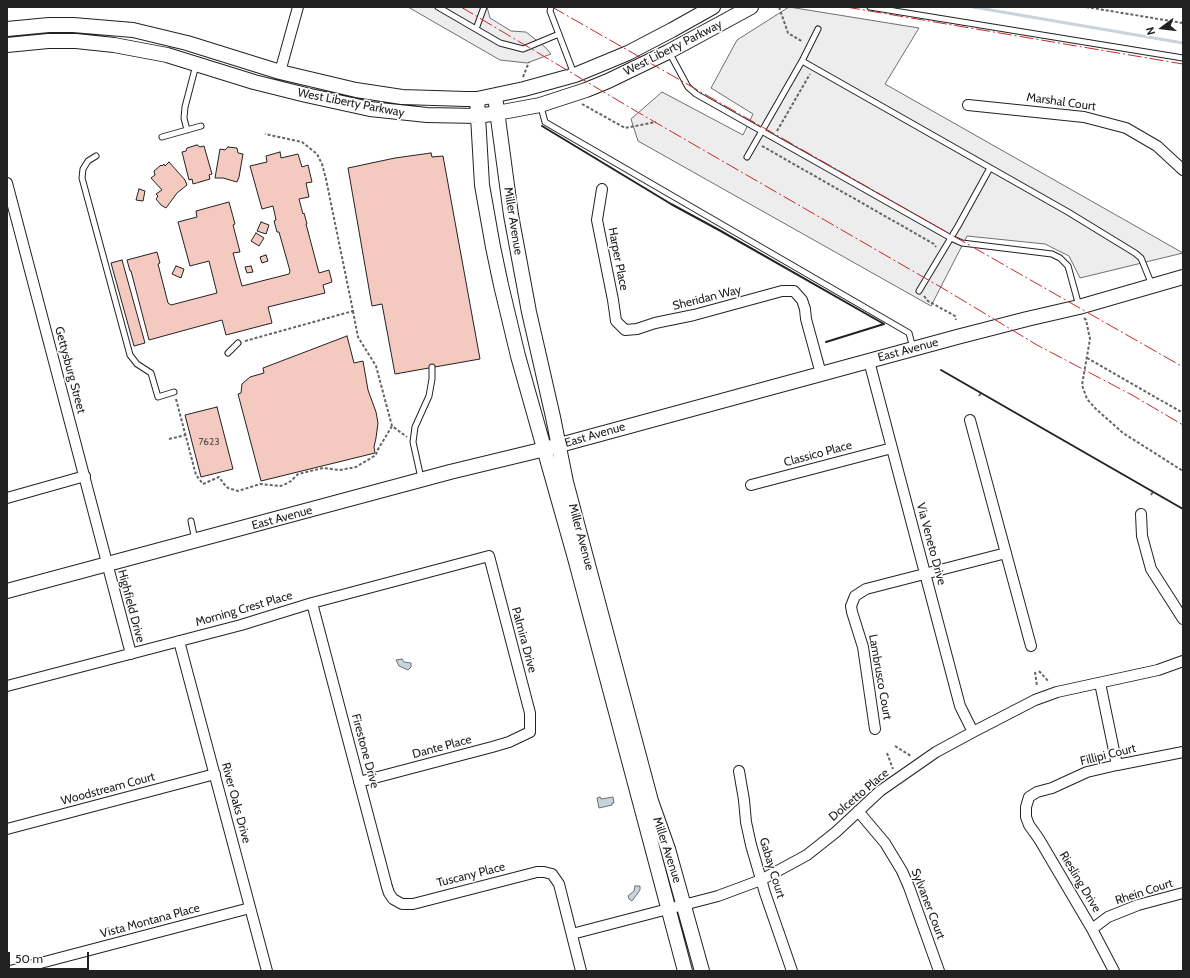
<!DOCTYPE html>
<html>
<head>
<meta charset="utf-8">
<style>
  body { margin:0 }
  #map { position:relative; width:1190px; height:978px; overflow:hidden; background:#fff; font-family:Cabin,sans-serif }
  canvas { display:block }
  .frame { position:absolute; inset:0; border:8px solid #222; pointer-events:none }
  .north { position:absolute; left:1142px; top:8px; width:40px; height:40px; -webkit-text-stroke:3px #fff; paint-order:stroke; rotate:255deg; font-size:11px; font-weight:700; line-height:16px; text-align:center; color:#222 }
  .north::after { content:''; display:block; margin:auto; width:14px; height:18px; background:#222; clip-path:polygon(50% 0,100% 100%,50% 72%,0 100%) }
  .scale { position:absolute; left:8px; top:952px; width:81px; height:18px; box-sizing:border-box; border:2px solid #222; border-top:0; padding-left:5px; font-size:12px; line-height:14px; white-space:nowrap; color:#222; -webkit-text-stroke:3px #fff; paint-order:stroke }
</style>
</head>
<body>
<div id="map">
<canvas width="1190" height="978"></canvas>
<div class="frame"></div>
<div class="north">N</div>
<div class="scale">50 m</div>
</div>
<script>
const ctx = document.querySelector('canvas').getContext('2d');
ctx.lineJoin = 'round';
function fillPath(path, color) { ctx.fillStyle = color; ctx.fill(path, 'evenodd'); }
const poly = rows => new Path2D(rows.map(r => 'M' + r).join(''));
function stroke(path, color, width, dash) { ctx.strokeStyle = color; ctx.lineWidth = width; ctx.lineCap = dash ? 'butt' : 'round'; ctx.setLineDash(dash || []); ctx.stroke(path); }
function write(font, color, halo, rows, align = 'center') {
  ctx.font = font + ' Cabin,sans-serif'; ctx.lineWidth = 3; ctx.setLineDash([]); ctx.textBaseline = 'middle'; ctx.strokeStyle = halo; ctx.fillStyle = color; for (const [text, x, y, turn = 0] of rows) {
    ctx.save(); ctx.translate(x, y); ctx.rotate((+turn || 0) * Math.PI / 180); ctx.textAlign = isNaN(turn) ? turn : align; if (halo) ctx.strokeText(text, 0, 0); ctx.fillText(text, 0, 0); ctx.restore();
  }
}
const parking = poly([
  [408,7,487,7,490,18,511,31,526,32,545,47,551,54,527,63,500,60,408,7],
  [789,7,919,28,885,84,1183,253,1080,278,1069,256,1045,244,967,236,931,306,638,141,631,119,662,92,743,135,753,114,711,88,737,40,789,7]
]);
fillPath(parking, '#ededed');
stroke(parking, '#6f6f6f', 1);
const water = poly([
  [402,659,404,662,411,663,411,667,408,670,399,666,396,660,402,659],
  [600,797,601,799,613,797,614,803,612,803,612,805,599,808,597,798,600,797],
  [635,886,640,886,640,890,632,901,629,899,628,896,634,891,635,886]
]);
fillPath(water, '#c7d3dd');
stroke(water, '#6f6f6f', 1);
stroke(poly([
  [973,7,1183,43]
]), '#c7d3dd', 3);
const building = poly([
  [197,145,200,147,204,146,212,174,209,175,210,179,193,184,192,179,189,180,182,152,186,151,187,148,197,145],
  [228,147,237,148,238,153,243,154,239,177,237,182,223,178,215,178,220,149,225,150,228,147],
  [280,152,281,158,298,154,302,167,308,165,312,182,306,183,309,197,299,199,303,214,304,213,307,224,306,224,319,273,329,270,332,282,323,285,325,293,268,307,272,323,226,335,222,320,149,340,131,271,130,271,127,260,157,252,160,263,158,264,168,303,171,305,217,293,209,261,190,266,178,222,197,217,196,211,229,202,235,224,233,225,240,252,233,253,242,286,289,274,290,271,279,232,277,232,274,221,276,220,273,206,262,209,250,166,267,162,266,156,280,152],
  [431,153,432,157,443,156,480,359,395,374,382,304,372,306,348,168,395,158,431,153],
  [169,162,185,180,187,185,177,193,166,208,161,205,156,199,158,196,156,194,162,190,151,178,155,175,154,171,161,165,162,166,164,164,165,166,169,162],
  [139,189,145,191,143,201,136,200,139,189],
  [261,222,269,225,266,234,257,231,261,222],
  [256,233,264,238,259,246,251,241,256,233],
  [266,255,268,261,262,263,260,257,266,255],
  [122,260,145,343,134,346,111,263,122,260],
  [176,266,184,269,181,278,172,274,176,266],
  [251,266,253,272,247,273,245,267,251,266],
  [347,336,354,363,363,361,368,390,376,412,378,423,376,438,374,447,375,453,261,481,238,394,241,393,242,384,250,377,264,373,263,368,347,336],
  [217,407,233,469,201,477,185,415,217,407]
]);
fillPath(building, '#f3c9c0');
stroke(building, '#222', 1);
const lane = poly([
  [438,7,500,43,523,49,559,34],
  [551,7,550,11,574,74],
  [870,7,1183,58],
  [476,29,484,7],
  [669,52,688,87,696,94,951,238,962,243,1052,254,1060,258,1068,266,1079,306],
  [802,61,818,29],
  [541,107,545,122,909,333,913,348],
  [187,130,184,118,185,107,196,65],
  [162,137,201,126],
  [96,156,88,161,83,169,82,178,130,355,137,364,151,373,158,397,174,392],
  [747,157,802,61,1068,212,1135,253,1141,258,1152,285],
  [919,291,958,226,990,168],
  [228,353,238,343],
  [421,478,413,442,415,427,429,396,432,379,432,367],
  [191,521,195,540]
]);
const street = poly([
  [280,72,298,7],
  [968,105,1084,117,1126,128,1157,146,1183,170],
  [7,183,131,654],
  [602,189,597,220,613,300,616,321,625,330,637,329,655,323,694,315,782,291,794,291,802,300,805,309,806,319,821,374],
  [869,361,960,706,973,732],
  [970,420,1031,646],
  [751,485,892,448],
  [7,498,85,476],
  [1141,514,1142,536,1151,569,1183,619],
  [312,603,387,887,389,893,393,899,402,904,413,904,537,872,544,872,552,874,559,884,581,971],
  [179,641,267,971],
  [1100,683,1117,765],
  [7,686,241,625,312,603,489,556,530,713,530,732,509,742,492,747,359,782],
  [875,729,863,647,852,612,851,606,855,596,866,589,1006,553],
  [739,771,744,800,746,822,751,845,765,893,792,971],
  [858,811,885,843,902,871,909,887,939,971],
  [7,829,215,774],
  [1092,929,1108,917,1138,905,1183,893],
  [572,934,718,896,761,880,807,855,836,832,880,791,936,752,973,732,1035,700,1057,692,1158,670,1183,661],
  [10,971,250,908],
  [1114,971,1092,929,1039,839,1029,825,1026,817,1026,807,1029,797,1037,792,1052,788,1087,772,1117,765,1183,752]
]);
const secondary = poly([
  [7,29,49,25,73,25,133,30,187,43,280,72,356,90,402,97,466,99,477,99,524,89,575,75,628,53,672,30,713,7],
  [7,45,48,41,76,41,114,45,167,55,254,82,306,95,370,109,427,115,478,116,497,113,540,105,586,90,608,81,668,52,751,7],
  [495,96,511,215,529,312,553,417,566,482,651,801,668,849,702,971],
  [477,99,482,185,493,247,501,285,518,356,575,558,685,971],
  [7,591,450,472,545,449,957,337,1027,319,1079,307,1183,277]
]);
stroke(lane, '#222', 7);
stroke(street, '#222', 12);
stroke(secondary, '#222', 16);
stroke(poly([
  [779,7,788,33,803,42],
  [1086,7,1183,23],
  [523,77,529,62],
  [582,104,625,128,656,122],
  [777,131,810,74],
  [762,146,934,244,936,247],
  [924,296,928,301,955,316,956,320],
  [353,311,358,337,376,366,392,426,407,437],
  [1084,318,1086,320,1090,339,1082,385,1087,399,1096,409,1123,433,1183,471],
  [245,341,353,311,326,179,322,164,317,154,302,142,265,134],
  [1087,358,1183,413],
  [979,396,981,393],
  [176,399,196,475,203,484,219,477,224,484,228,488,238,491,260,484,280,486,284,485,291,481,298,474,323,468,340,470,356,467,376,455,377,451,392,426],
  [169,439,186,435],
  [1151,495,1153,492],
  [1039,671,1049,682],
  [1035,672,1037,686],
  [895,746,911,756],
  [887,753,893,769]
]), '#646464', 2, [3, 2]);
stroke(lane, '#fff', 5);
stroke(street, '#fff', 10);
stroke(secondary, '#fff', 14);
stroke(poly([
  [542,126,671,204,719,230,884,324,826,342],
  [941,370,1183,509]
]), '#222', 2);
stroke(poly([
  [461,7,634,110,944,289,1037,345,1132,395,1183,425],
  [552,7,1183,367],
  [846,7,1183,64]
]), '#c62828', 1, [14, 3, 2, 3]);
write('10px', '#564c4a', null, [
  ["7623",209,442]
]);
write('12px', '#222', '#fff', [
  ["West Liberty Parkway",673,48,-27],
  ["Marshal Court",1061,102,8],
  ["West Liberty Parkway",351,103,11],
  ["Miller Avenue",513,221,81],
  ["Harper Place",618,259,79],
  ["Sheridan Way",707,298,-14],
  ["East Avenue",908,350,-15],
  ["Gettysburg Street",70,370,75],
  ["East Avenue",595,435,-16],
  ["Classico Place",818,454,-15],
  ["East Avenue",282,518,-15],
  ["Miller Avenue",581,537,75],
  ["Via Veneto Drive",931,544,75],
  ["Highfield Drive",131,606,75],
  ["Morning Crest Place",244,609,-16],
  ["Palmira Drive",524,640,75],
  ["Lambrusco Court",880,677,80],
  ["Dante Place",442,747,-15],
  ["Firestone Drive",365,751,75],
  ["Fillipi Court",1108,755,-14],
  ["Woodstream Court",108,789,-15],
  ["Dolcetto Place",859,795,-40],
  ["River Oaks Drive",236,803,75],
  ["Miller Avenue",667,850,72],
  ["Gabay Court",772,868,73],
  ["Tuscany Place",471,875,-14],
  ["Riesling Drive",1080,882,59],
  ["Rhein Court",1144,892,-18],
  ["Sylvaner Court",928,904,69],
  ["Vista Montana Place",150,921,-15]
]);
</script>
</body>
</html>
